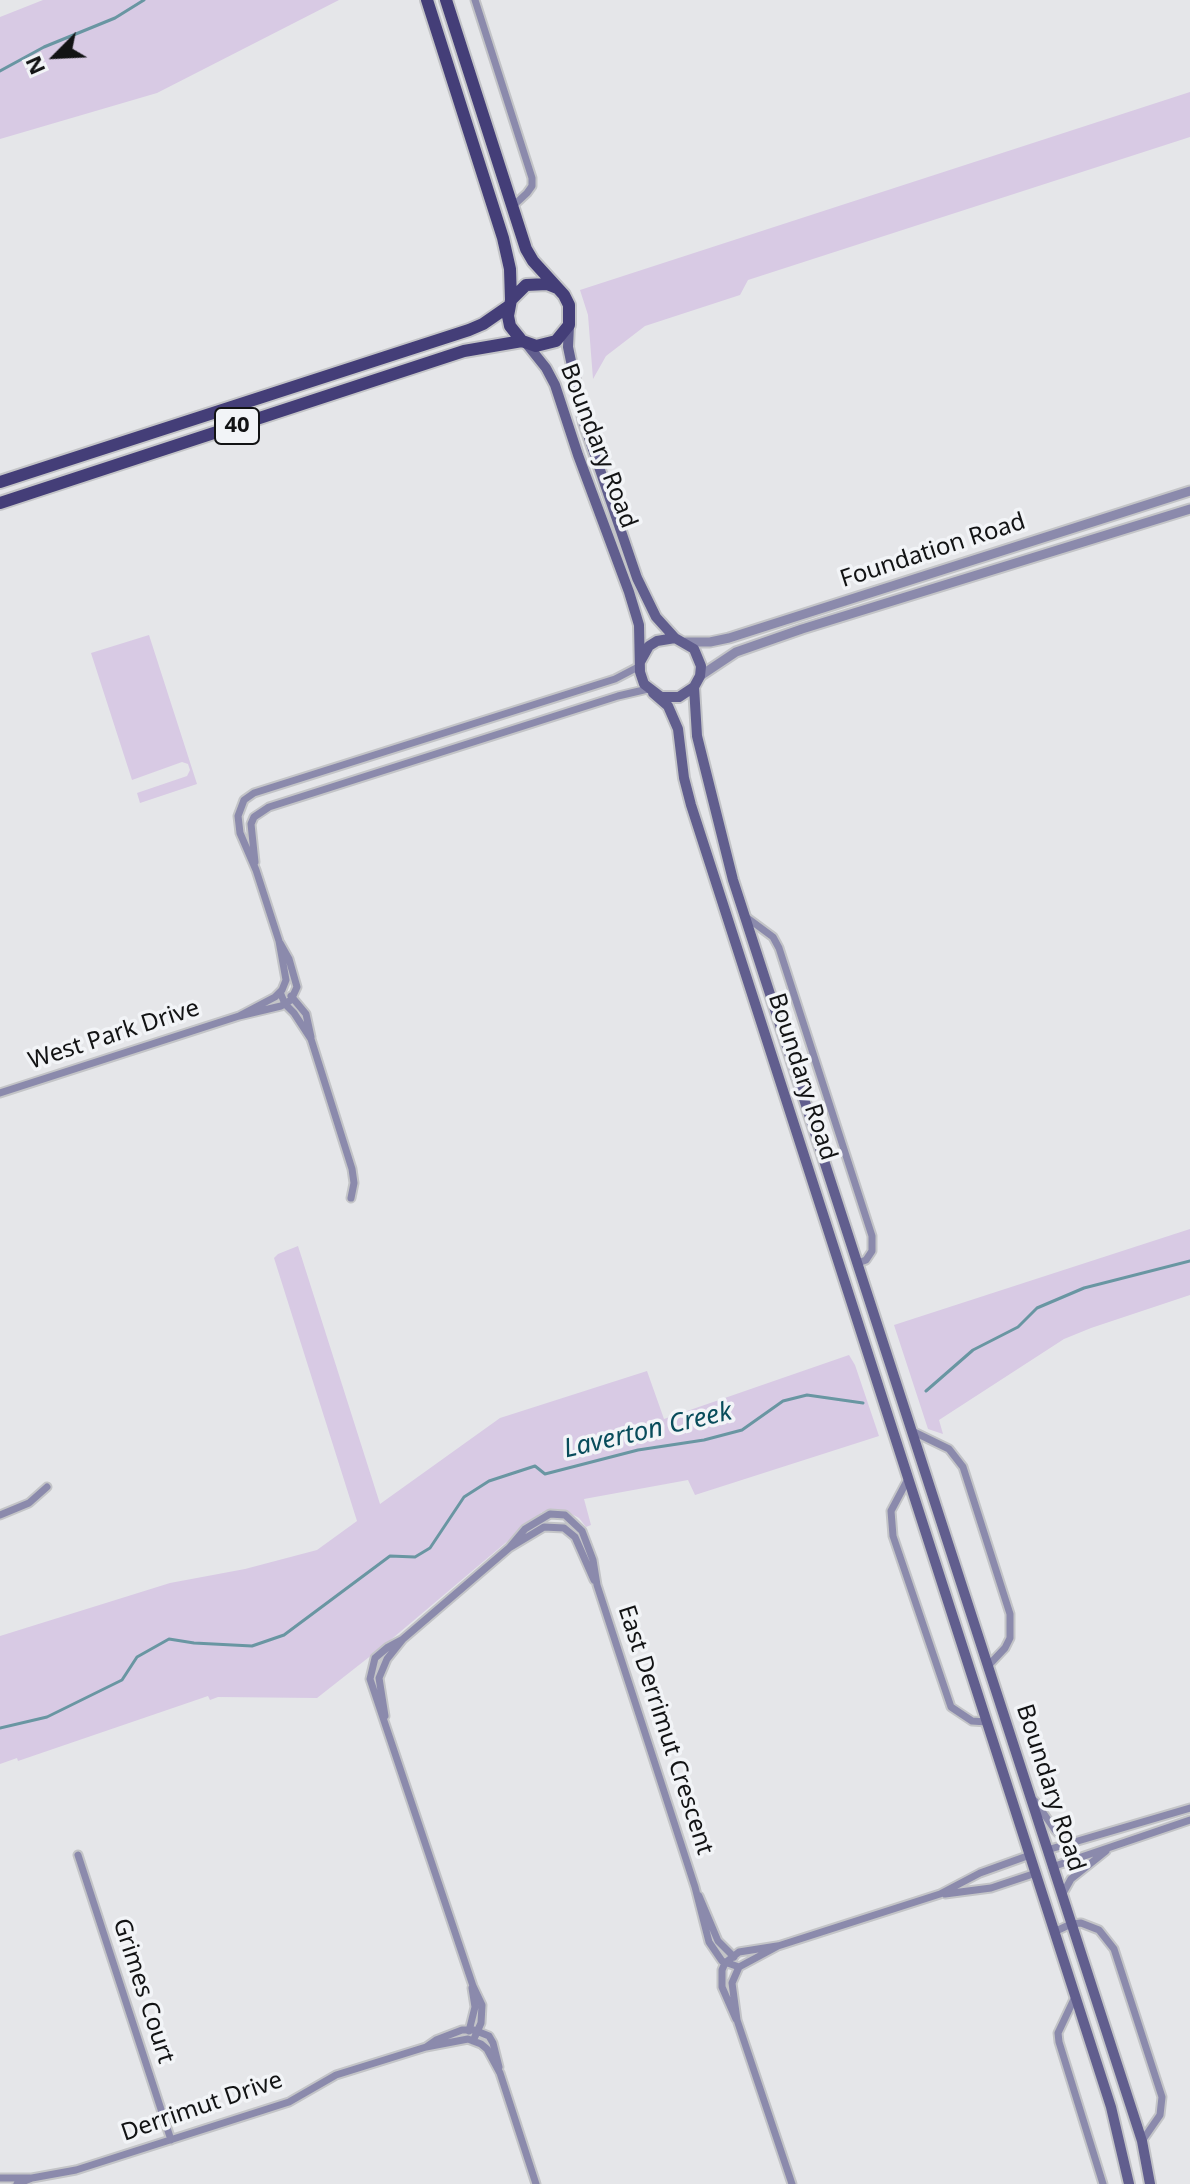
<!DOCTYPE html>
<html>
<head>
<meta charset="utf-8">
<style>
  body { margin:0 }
  #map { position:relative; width:1190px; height:2184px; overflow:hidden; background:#e5e6e9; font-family:"Noto Sans",sans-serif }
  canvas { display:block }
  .north { position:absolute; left:16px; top:16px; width:80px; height:80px; -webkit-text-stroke:6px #f2f4f7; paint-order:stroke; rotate:246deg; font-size:22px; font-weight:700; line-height:32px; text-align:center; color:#121314 }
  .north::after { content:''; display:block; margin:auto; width:28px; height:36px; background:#121314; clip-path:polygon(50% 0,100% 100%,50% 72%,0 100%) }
</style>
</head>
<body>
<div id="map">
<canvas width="1190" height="2184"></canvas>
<div class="north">N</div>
</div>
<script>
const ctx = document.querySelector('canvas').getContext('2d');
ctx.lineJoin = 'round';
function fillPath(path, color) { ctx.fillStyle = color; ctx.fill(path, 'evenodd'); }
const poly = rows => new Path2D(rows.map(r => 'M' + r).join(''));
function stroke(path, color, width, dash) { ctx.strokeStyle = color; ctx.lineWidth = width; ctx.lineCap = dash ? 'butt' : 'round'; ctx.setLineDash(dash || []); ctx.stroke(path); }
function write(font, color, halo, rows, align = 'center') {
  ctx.font = font + ' "Noto Sans",sans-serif'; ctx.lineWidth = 7; ctx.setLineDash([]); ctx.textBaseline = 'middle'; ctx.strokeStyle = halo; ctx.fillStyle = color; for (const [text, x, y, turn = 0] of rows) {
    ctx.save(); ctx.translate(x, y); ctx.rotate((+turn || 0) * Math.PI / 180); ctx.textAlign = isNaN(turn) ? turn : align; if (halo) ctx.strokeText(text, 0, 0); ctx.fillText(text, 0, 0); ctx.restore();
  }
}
fillPath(poly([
  [43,0,339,0,157,93,0,139,0,17],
  [1190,92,1190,137,748,280,740,295,645,326,606,356,593,379,588,315,580,290],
  [149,635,197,784,140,803,137,793,187,776,190,770,188,764,182,762,132,780,91,653],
  [1190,1229,1190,1295,1091,1328,1064,1339,939,1420,943,1434,928,1429,894,1325],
  [298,1246,380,1504,500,1418,647,1371,664,1419,849,1355,855,1365,879,1436,695,1495,688,1480,584,1499,591,1525,586,1527,579,1518,564,1510,542,1512,387,1643,317,1698,218,1697,210,1700,208,1696,18,1761,17,1758,0,1764,0,1636,170,1583,245,1569,317,1550,357,1521,274,1258,278,1254]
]), '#d8cae4');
stroke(poly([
  [0,71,44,47,115,18,144,0],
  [926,1391,973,1350,1018,1327,1037,1308,1084,1288,1190,1261],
  [0,1728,47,1717,122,1680,137,1657,169,1639,194,1643,252,1646,284,1635,390,1556,415,1557,430,1548,464,1497,489,1481,535,1466,545,1474,638,1450,704,1440,742,1430,783,1401,807,1395,863,1403]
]), '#6996a2', 3);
const minor = poly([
  [475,0,532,178,532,186,527,193,513,206],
  [255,862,251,824,254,817,269,807,618,696,648,689],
  [746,917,773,937,779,948,872,1236,872,1251,866,1260,858,1263],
  [280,992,285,1004,294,1013,311,1039,352,1169,354,1183,351,1198],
  [291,996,306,1014,311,1037],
  [239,1016,275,997,282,990,286,980,279,941,256,870,240,833,238,816,244,800,254,793,615,679,640,666],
  [0,1093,239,1016,281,1006,291,1000,297,987,289,959,280,943],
  [912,1431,949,1449,963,1467,1010,1614,1010,1638,1005,1648,988,1666],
  [908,1479,891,1511,893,1536,951,1707,972,1721,987,1722],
  [0,1515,29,1503,47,1487],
  [509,1548,525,1529,550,1514,565,1515,582,1531,593,1560,597,1585,695,1887,709,1942,722,1961,739,1967],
  [403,1639,388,1647,375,1658,370,1679,473,1986,482,2005,481,2023,473,2041],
  [385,1716,379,1678,387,1659,403,1639,509,1548,544,1527,564,1528,575,1537,594,1580],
  [1035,1801,1055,1830,1064,1839,1076,1842],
  [1047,1850,1190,1808],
  [78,1855,171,2140],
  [1052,1867,1190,1820],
  [945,1894,991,1888,1036,1873],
  [1062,1895,1071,1879,1106,1851],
  [699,1896,718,1941,734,1957],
  [1054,1932,1071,1924,1081,1923,1099,1930,1114,1949,1162,2097,1160,2115,1142,2141],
  [1075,1997,1058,2033,1059,2042,1103,2184],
  [736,2019,722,1987,722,1970,725,1963,739,1952,777,1946],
  [469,2031,475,2007,472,1988],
  [426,2047,436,2040,462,2030,474,2030,489,2036,493,2043,499,2067],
  [0,2178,30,2178],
  [17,2184,32,2178,76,2170,289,2102,336,2075,426,2047,468,2039,481,2044,487,2049,500,2073,536,2184],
  [792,2184,737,2020,732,1983,739,1967,778,1946,940,1894,980,1873,1030,1855]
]);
const tertiary = poly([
  [686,642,710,642,729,638,1190,491],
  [700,676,736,652,802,629,1190,509]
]);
const secondary = poly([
  [569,325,568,347,584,423,637,578,656,617,675,638],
  [526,343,546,368,555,385,578,455,629,592,639,625,640,672,644,684,661,697,679,697,694,687,700,676,701,666,694,649,675,638,657,641,649,646,640,662],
  [694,687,697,736,733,880,1142,2141,1150,2184],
  [653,693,668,706,678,729,684,778,691,805,1111,2107,1129,2184]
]);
const primary = poly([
  [427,0,503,238,510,269,511,300],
  [446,0,526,249,533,261,564,295,569,305,569,325,556,341,536,346,522,341,510,326,508,316,511,300,526,285,547,284,557,288],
  [0,482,469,330,483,324,509,306],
  [0,503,464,351,522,341]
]);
stroke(minor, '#c3c4c7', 11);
stroke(tertiary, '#c3c4c7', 13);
stroke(secondary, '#c3c4c7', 14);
stroke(primary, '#c3c4c7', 16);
stroke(minor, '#8b8aac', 7);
stroke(tertiary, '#8b8aac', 9);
stroke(secondary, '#615e8e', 10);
stroke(primary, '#443e78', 12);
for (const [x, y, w] of [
  [237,426,44]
]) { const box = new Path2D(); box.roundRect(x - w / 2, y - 18, w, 36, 6); ctx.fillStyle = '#f2f4f7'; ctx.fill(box); stroke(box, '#121314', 2); }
write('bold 22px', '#121314', null, [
  ["40",237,426]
]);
write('24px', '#121314', '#f2f4f7', [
  ["Boundary Road",598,446,69],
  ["Foundation Road",933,551,-18],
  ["West Park Drive",114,1035,-18],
  ["Boundary Road",802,1077,72],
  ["East Derrimut Crescent",665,1730,72],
  ["Boundary Road",1050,1788,72],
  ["Grimes Court",143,1991,72],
  ["Derrimut Drive",202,2107,-19]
]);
write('italic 26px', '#084c5b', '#f2f4f7', [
  ["Laverton Creek",648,1431,-13]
]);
</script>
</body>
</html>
